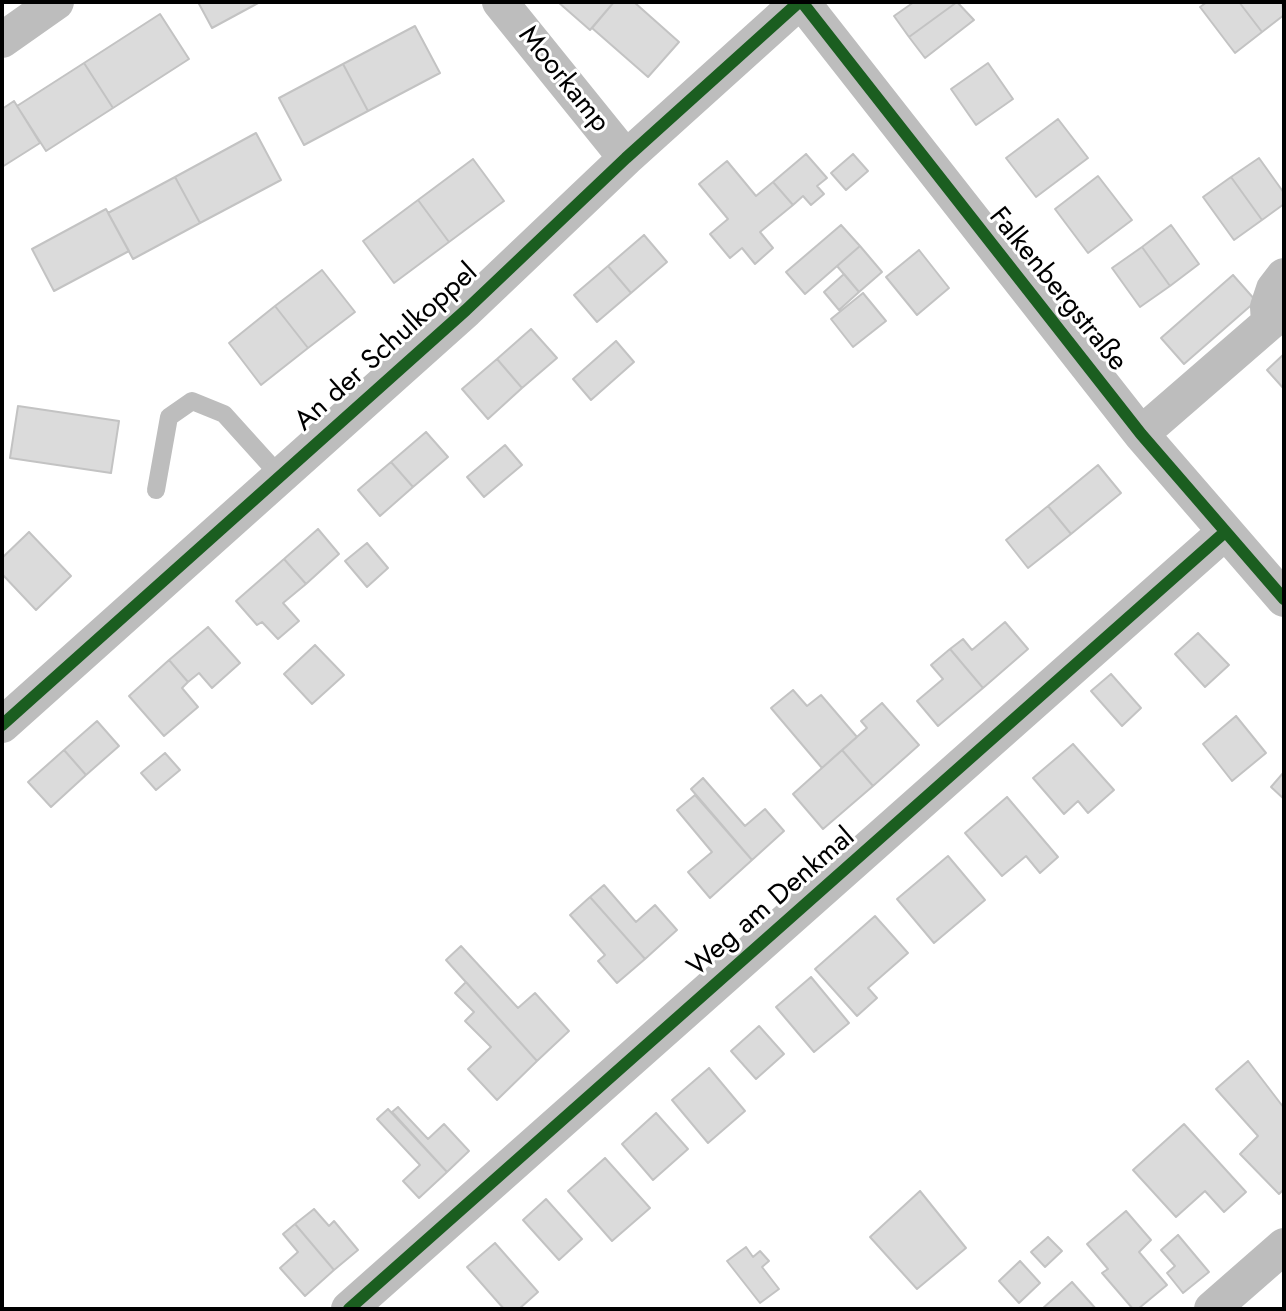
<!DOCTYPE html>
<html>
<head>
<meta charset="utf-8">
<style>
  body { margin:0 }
  #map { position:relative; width:1286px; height:1311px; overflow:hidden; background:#fff; font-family:Jost,sans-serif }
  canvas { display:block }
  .frame { position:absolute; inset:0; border:4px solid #000; pointer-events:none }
</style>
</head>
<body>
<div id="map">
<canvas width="1286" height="1311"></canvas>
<div class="frame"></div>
</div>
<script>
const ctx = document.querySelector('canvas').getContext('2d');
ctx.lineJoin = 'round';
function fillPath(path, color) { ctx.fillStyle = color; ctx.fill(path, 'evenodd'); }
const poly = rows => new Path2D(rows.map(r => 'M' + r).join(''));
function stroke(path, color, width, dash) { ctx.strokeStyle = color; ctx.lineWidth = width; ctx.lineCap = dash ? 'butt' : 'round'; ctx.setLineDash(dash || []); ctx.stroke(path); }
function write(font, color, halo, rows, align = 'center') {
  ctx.font = font + ' Jost,sans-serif'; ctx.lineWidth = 6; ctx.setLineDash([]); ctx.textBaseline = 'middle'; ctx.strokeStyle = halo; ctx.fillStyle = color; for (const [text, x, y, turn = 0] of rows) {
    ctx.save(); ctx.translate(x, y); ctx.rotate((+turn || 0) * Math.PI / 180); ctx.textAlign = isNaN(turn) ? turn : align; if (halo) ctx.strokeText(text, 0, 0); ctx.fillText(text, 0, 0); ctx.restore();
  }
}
const building = poly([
  [198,2,260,2,212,28,198,2],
  [558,2,614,2,590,30,558,2],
  [614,2,634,2,679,42,648,77,592,28,614,2],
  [914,2,957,2,909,37,894,16,914,2],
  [957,2,974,20,925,58,909,37,957,2],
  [1207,2,1239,2,1262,32,1235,53,1200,7,1207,2],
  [1239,2,1282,2,1284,15,1262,32,1239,2],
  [160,14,189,59,113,108,84,63,160,14],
  [415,26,440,73,368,111,343,64,415,26],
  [84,63,113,108,46,151,17,106,84,63],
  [988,63,1013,99,976,125,951,89,988,63],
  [343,64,368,111,304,145,279,98,343,64],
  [14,101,40,143,2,167,2,109,14,101],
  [1058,119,1088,158,1036,197,1006,158,1058,119],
  [256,133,281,180,200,223,175,177,256,133],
  [806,154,827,178,817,186,824,194,811,205,803,196,793,205,773,182,806,154],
  [853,154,868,171,846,190,831,173,853,154],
  [1259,158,1284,193,1284,204,1262,220,1231,177,1259,158],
  [473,159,504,201,449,242,418,200,473,159],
  [727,161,756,196,773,182,793,205,760,232,773,248,755,264,742,248,730,258,710,234,728,219,699,184,727,161],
  [1098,176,1132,220,1088,253,1055,209,1098,176],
  [175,177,200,223,133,259,108,213,175,177],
  [1231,177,1262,220,1234,240,1203,197,1231,177],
  [418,200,449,242,394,283,363,241,418,200],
  [106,209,129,251,54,291,32,249,106,209],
  [841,225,860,246,805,294,786,272,841,225],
  [1171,225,1199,264,1170,286,1142,247,1171,225],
  [644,235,667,262,631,293,608,266,644,235],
  [860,246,882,272,859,292,837,266,860,246],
  [1142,247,1170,286,1140,307,1112,268,1142,247],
  [919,250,949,288,917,315,886,277,919,250],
  [608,266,631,293,597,322,574,295,608,266],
  [322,270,355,312,308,348,275,306,322,270],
  [844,274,859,292,839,310,824,292,844,274],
  [1233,275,1256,301,1184,364,1161,338,1233,275],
  [863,293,886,321,853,347,831,319,863,293],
  [275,306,308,348,261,385,229,343,275,306],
  [531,329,557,358,522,388,497,359,531,329],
  [616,341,634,362,591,400,573,379,616,341],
  [1284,354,1284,389,1267,370,1284,354],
  [497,359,522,388,488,419,462,389,497,359],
  [18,406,119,421,111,473,10,458,18,406],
  [426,432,448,457,413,487,391,462,426,432],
  [505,445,522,465,484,497,467,477,505,445],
  [391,462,413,487,380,516,358,490,391,462],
  [1098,465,1121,493,1071,534,1048,506,1098,465],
  [1048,506,1071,534,1028,568,1006,540,1048,506],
  [318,529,339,554,306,584,284,559,318,529],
  [29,532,71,576,36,610,2,574,2,558,29,532],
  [367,543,388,568,367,587,345,561,367,543],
  [284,559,306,584,283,603,299,621,278,639,262,622,257,625,236,601,284,559],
  [1005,622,1028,649,983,688,950,649,963,639,972,650,1005,622],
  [208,627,240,663,212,688,199,673,188,682,169,660,208,627],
  [1198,633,1229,665,1205,687,1175,654,1198,633],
  [315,645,344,675,312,704,284,674,315,645],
  [950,649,983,688,938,726,917,701,943,679,931,665,950,649],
  [169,660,188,682,182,688,198,707,164,736,129,696,169,660],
  [1111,674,1141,708,1122,726,1091,691,1111,674],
  [793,690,807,706,821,695,857,737,822,768,771,708,793,690],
  [882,703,919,745,873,786,842,750,867,728,861,721,882,703],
  [1236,716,1266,753,1232,781,1203,744,1236,716],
  [97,721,119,746,86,775,64,750,97,721],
  [1073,744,1114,790,1088,813,1078,801,1064,814,1033,778,1073,744],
  [64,750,86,775,51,807,28,782,64,750],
  [842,750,873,786,823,829,793,794,842,750],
  [165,753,180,770,156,790,141,773,165,753],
  [1284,772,1284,799,1271,787,1284,772],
  [703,778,745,826,765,809,784,831,752,860,691,789,703,778],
  [695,795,752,860,710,898,688,872,712,852,677,810,695,795],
  [1007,797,1058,857,1040,873,1026,856,1002,876,965,833,1007,797],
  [948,856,985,900,934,943,897,899,948,856],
  [604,885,636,922,655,905,677,930,645,959,590,897,604,885],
  [590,897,645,959,617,983,598,961,605,955,570,915,590,897],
  [875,916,908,953,868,988,877,998,857,1016,815,969,875,916],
  [461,946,518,1008,535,993,569,1031,537,1061,446,960,461,946],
  [811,977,849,1023,814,1052,776,1007,811,977],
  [466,982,537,1061,497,1100,468,1069,491,1047,465,1021,474,1012,455,993,466,982],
  [759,1026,784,1054,756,1079,731,1051,759,1026],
  [1248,1061,1284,1108,1284,1189,1279,1194,1240,1154,1258,1136,1216,1089,1248,1061],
  [709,1068,745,1111,708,1143,672,1100,709,1068],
  [398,1107,428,1139,444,1124,469,1151,447,1172,392,1112,398,1107],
  [388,1109,447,1172,419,1198,403,1181,420,1165,377,1119,388,1109],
  [656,1113,688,1149,653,1180,622,1144,656,1113],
  [1184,1124,1246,1192,1224,1212,1205,1191,1176,1217,1133,1170,1184,1124],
  [605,1158,650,1208,612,1241,568,1191,605,1158],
  [920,1191,966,1248,917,1289,870,1237,920,1191],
  [546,1199,582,1239,559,1260,523,1220,546,1199],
  [314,1209,329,1226,334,1221,358,1250,334,1270,295,1224,314,1209],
  [1126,1211,1151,1240,1139,1252,1167,1285,1138,1309,1133,1309,1102,1273,1108,1269,1087,1244,1126,1211],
  [295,1224,334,1270,305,1296,280,1268,298,1252,283,1234,295,1224],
  [1178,1235,1209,1272,1183,1293,1167,1273,1175,1266,1161,1250,1178,1235],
  [1048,1237,1062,1251,1045,1267,1031,1252,1048,1237],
  [495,1243,538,1292,519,1309,504,1309,467,1267,495,1243],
  [746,1247,753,1257,760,1251,769,1261,762,1267,779,1289,760,1303,727,1261,746,1247],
  [1020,1261,1040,1283,1019,1303,999,1281,1020,1261],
  [1072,1282,1096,1309,1042,1309,1072,1282]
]);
fillPath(building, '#dbdbdb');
stroke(building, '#c3c3c3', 2);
stroke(poly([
  [156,490,169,417,192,401,224,414,280,476]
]), '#bdbdbd', 18);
stroke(poly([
  [500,2,626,158],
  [802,2,1141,434,1284,599],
  [2,40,56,2],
  [1269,323,1268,307,1274,289,1284,276],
  [1141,434,1269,323],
  [2,725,466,310,626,158,799,2],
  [349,1309,1225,532],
  [1212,1309,1284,1246]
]), '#bdbdbd', 36);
stroke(poly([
  [802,2,1141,434,1284,599],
  [2,725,466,310,626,158,799,2],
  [349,1309,1225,532]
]), '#1b5e20', 12);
write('28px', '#000', '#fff', [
  ["Moorkamp",563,80,51],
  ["Falkenbergstraße",1057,290,51],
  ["An der Schulkoppel",387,348,-42],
  ["Weg am Denkmal",772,903,-41]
]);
</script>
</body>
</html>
